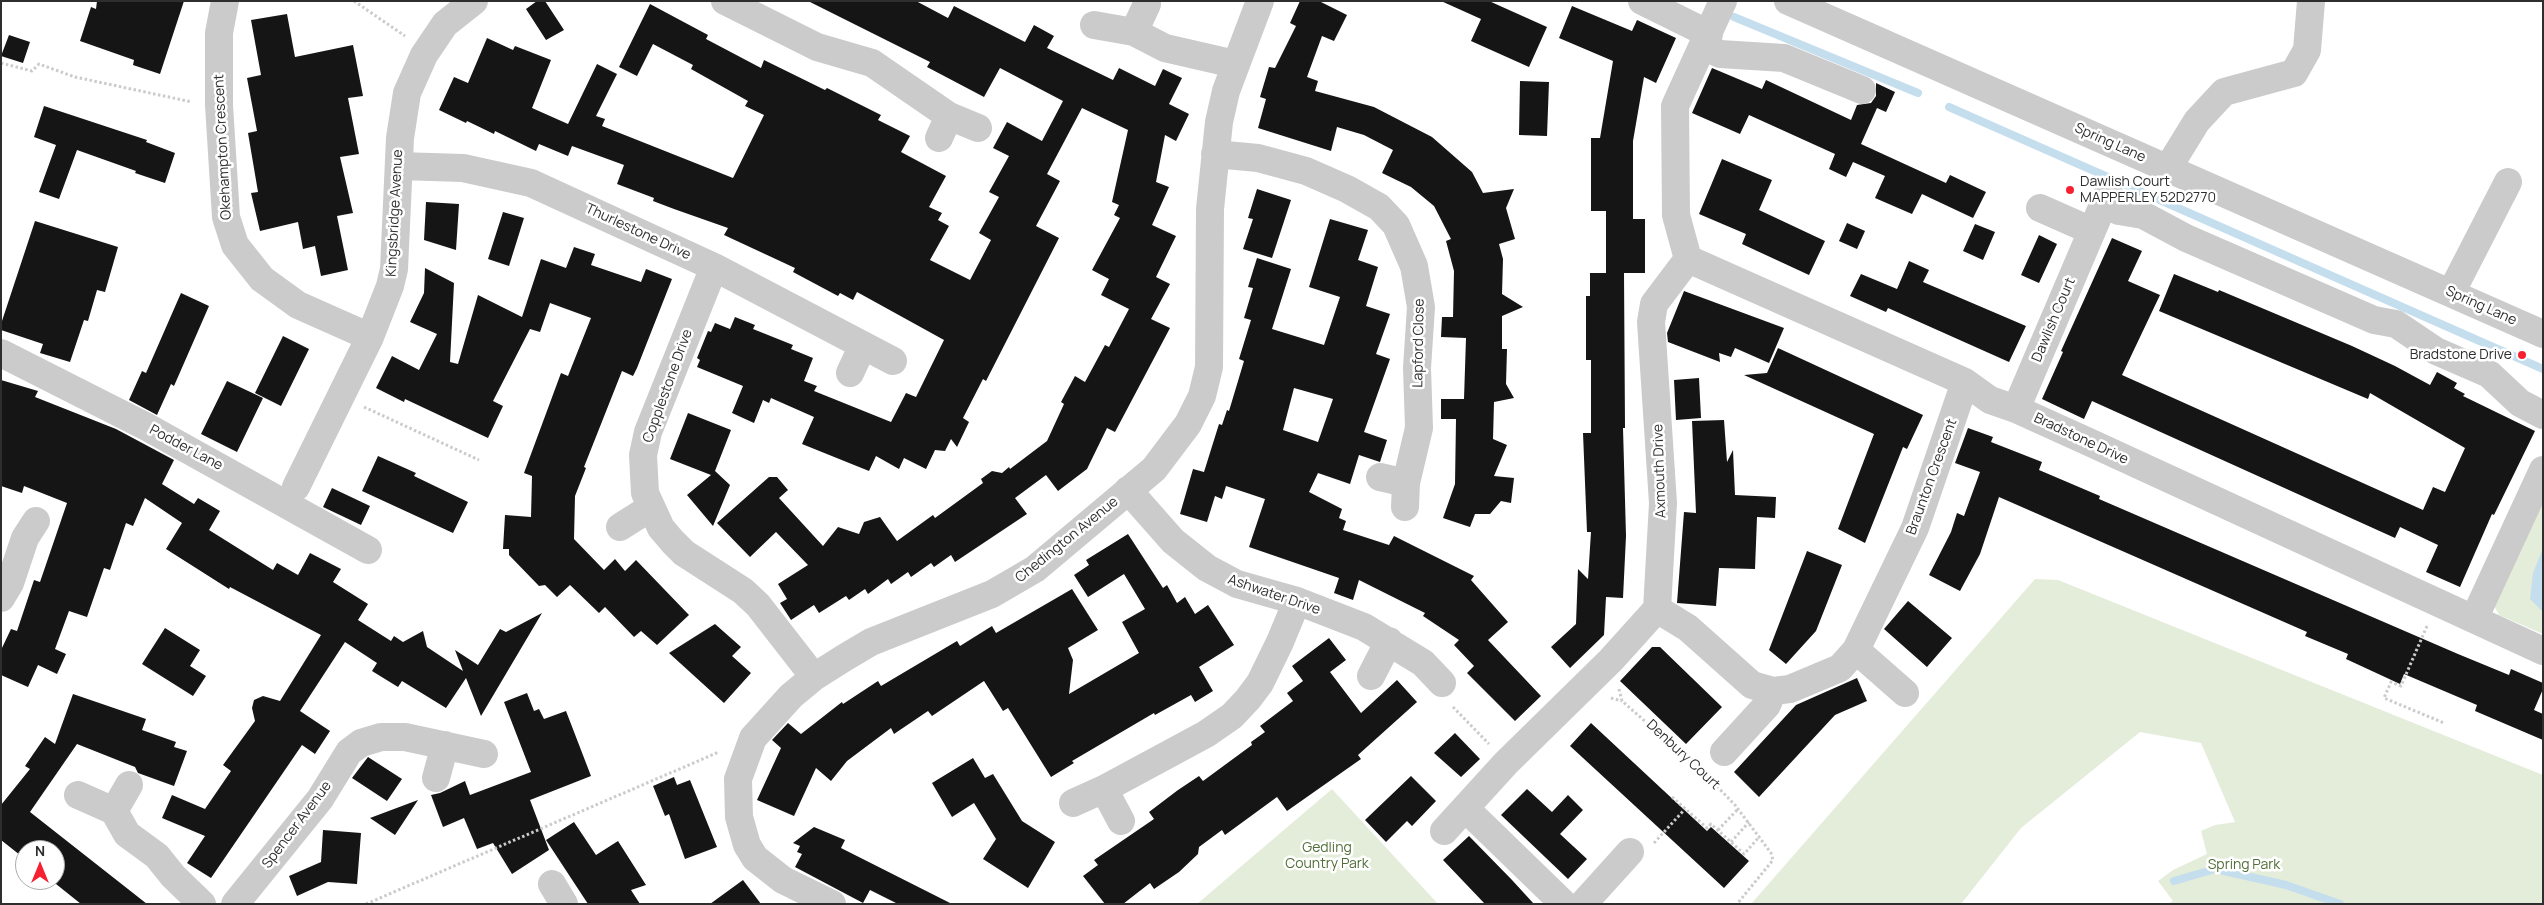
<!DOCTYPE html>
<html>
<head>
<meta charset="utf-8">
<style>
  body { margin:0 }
  #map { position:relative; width:2544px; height:905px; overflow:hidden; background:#fff; font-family:Manrope,sans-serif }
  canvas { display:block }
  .frame { position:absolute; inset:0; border:2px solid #2e2e2e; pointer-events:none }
  .north { position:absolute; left:15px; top:840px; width:50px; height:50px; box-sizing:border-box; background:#fff; border:1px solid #ababab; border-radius:50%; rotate:0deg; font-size:14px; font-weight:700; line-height:20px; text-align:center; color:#2e2e2e }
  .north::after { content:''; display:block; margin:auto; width:18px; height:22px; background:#f52030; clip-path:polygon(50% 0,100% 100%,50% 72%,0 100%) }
</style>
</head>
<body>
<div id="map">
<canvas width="2544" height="905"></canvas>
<div class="frame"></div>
<div class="north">N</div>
</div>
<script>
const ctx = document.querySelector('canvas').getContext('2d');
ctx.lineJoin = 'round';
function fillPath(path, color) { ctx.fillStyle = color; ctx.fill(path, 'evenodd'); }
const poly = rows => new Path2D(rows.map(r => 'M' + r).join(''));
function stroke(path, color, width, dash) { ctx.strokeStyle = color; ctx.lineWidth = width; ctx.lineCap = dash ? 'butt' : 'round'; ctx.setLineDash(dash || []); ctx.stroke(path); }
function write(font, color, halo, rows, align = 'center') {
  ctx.font = font + ' Manrope,sans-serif'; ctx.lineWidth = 5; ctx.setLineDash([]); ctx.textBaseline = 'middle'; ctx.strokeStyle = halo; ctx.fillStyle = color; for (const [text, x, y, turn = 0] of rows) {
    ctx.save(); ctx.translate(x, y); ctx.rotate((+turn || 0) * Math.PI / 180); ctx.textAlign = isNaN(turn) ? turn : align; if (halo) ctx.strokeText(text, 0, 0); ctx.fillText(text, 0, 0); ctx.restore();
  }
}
fillPath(poly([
  [2543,485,2543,634,2499,615,2492,602],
  [2035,579,2058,580,2543,775,2543,904,2168,904,2173,901,2158,881,2173,870,2207,854,2201,831,2215,825,2235,822,2201,743,2140,732,2021,828,1961,904,1751,904],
  [1332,789,1438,904,1197,904]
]), '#e4edda');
fillPath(poly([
  [2543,548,2543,612,2530,599,2533,573]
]), '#c4deee');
stroke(poly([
  [1734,17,1918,93],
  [1949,107,2543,369],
  [2174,881,2215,869,2286,885,2340,904]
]), '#c4deee', 8);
fillPath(poly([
  [97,1,184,1,160,74,133,65,134,60,80,41,91,7,96,9],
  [537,1,545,1,564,30,546,40,526,9],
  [808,1,916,1,948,18,954,6,1025,42,1034,25,1054,36,1047,48,1113,80,1119,68,1155,86,1163,69,1182,78,1169,104,1189,114,1176,141,1165,135,1156,182,1169,187,1152,225,1176,236,1156,277,1170,284,1151,319,1170,328,1115,432,1107,428,1087,469,1058,491,1046,475,1015,498,1027,514,955,562,951,555,934,567,931,563,911,577,908,572,891,584,888,579,868,594,865,589,849,600,846,596,819,613,814,605,791,620,780,603,787,599,778,584,808,565,776,532,750,557,717,523,769,477,777,477,788,490,779,498,823,546,838,527,859,534,864,522,880,517,897,541,933,515,935,518,983,483,981,479,992,471,1002,473,1009,467,1010,469,1047,441,1064,404,1061,402,1075,376,1085,382,1105,345,1109,347,1129,309,1101,295,1109,279,1092,270,1120,218,1114,215,1119,205,1112,202,1128,130,1082,108,1047,174,1060,181,1036,226,1059,238,986,381,983,379,963,418,969,422,957,447,951,439,945,451,935,450,926,469,904,458,899,469,876,456,869,471,802,444,814,417,771,398,769,403,763,400,754,423,732,413,743,386,697,367,700,360,697,358,708,331,711,332,715,323,730,329,735,317,755,325,753,329,793,345,791,349,813,358,804,381,817,386,814,391,891,422,906,393,916,397,944,340,857,292,853,300,840,293,838,296,793,272,795,268,724,235,728,228,674,209,653,201,654,198,617,184,624,165,572,146,568,156,539,144,536,151,495,131,494,134,467,121,466,123,439,110,454,77,468,83,487,38,513,50,515,46,551,60,532,108,568,124,597,64,617,74,596,116,605,119,602,126,733,178,764,115,745,106,748,101,691,69,693,65,653,44,637,76,619,67,650,4,708,35,706,39,761,68,764,60,825,90,827,88,881,115,878,120,910,136,901,152,946,176,929,207,942,213,938,220,949,226,930,260,970,280,991,240,979,233,999,197,989,192,1009,156,993,148,1007,122,1042,141,1063,101,1000,68,984,97,927,67,930,62],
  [1300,1,1319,1,1347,15,1334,41,1322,36,1307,77,1318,81,1315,91,1374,107,1432,137,1472,172,1483,193,1514,189,1506,208,1515,239,1499,244,1503,259,1502,294,1523,307,1502,316,1502,349,1507,349,1506,384,1514,398,1494,402,1493,439,1507,445,1494,476,1514,478,1511,503,1501,501,1490,514,1475,514,1470,527,1443,518,1455,484,1456,419,1441,419,1441,399,1464,399,1466,338,1441,337,1442,317,1453,317,1454,271,1446,241,1451,239,1434,206,1411,187,1382,173,1393,150,1364,135,1337,127,1331,151,1258,128,1266,99,1260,97,1269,67,1275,68,1296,26,1290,23],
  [1441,1,1489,1,1547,27,1529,67,1471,41,1481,19],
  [1572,6,1632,31,1637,20,1676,38,1656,83,1644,77,1633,141,1633,219,1645,219,1645,273,1624,273,1625,428,1623,428,1626,536,1623,598,1606,597,1604,635,1570,668,1551,647,1576,624,1578,569,1588,579,1591,532,1587,532,1583,433,1591,433,1591,360,1586,360,1586,296,1590,296,1590,273,1606,273,1606,211,1591,211,1591,138,1600,138,1613,61,1559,38],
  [287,14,295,57,353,45,363,96,348,98,359,154,340,157,353,213,337,216,348,270,321,276,315,246,303,249,298,222,260,231,251,193,258,192,248,133,257,131,247,78,261,75,251,20],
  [9,35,30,42,23,63,1,56],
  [1712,68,1762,89,1766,80,1851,120,1857,105,1871,103,1876,96,1876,83,1895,92,1886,112,1877,108,1861,144,1946,183,1950,175,1986,192,1973,218,1922,194,1912,214,1875,198,1885,176,1853,162,1846,177,1829,169,1835,154,1749,115,1740,134,1692,113],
  [1520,81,1549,82,1547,136,1519,135],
  [44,106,147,140,146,142,175,153,165,183,135,173,136,171,77,150,59,199,39,192,56,145,34,137],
  [1722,159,1772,180,1759,210,1825,241,1809,275,1742,244,1746,234,1699,214],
  [1257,189,1291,200,1272,258,1243,249,1253,219,1248,218],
  [426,202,459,204,456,250,424,240],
  [503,212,524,218,509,266,488,259],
  [1330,219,1368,230,1358,260,1378,267,1366,306,1390,314,1376,354,1390,359,1364,432,1387,440,1380,462,1359,455,1350,484,1318,473,1309,492,1342,509,1339,518,1346,521,1343,530,1389,545,1394,536,1474,576,1471,580,1508,622,1488,640,1541,696,1515,721,1467,673,1474,666,1454,645,1459,640,1423,616,1425,613,1359,580,1353,600,1334,593,1339,578,1249,547,1265,499,1226,486,1222,499,1215,496,1207,522,1180,514,1193,469,1204,472,1219,424,1222,425,1227,410,1229,411,1244,361,1239,359,1251,320,1244,318,1253,288,1248,287,1257,258,1291,269,1272,329,1324,345,1340,297,1309,287],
  [1294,388,1333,399,1318,442,1283,430],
  [35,221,118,247,105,292,97,290,88,321,84,320,70,362,40,353,43,344,1,330,1,324],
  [1847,223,1865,231,1857,249,1839,241],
  [1975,224,1995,232,1983,260,1963,251],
  [2039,235,2057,244,2039,283,2021,275],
  [2112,238,2142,251,2128,281,2160,295,2122,375,2423,510,2433,487,2445,492,2465,448,2370,393,2368,399,2159,311,2174,274,2218,292,2219,290,2352,346,2395,366,2430,385,2437,372,2457,383,2454,388,2465,394,2463,396,2535,431,2494,515,2492,514,2460,587,2426,572,2438,545,2400,527,2395,538,2092,401,2084,419,2042,399,2063,352,2061,351],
  [574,247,595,254,591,265,641,282,646,269,672,279,637,368,633,376,622,371,584,467,586,468,575,496,574,539,604,570,615,559,625,571,636,560,689,615,657,645,641,631,634,637,605,607,599,613,570,585,557,597,545,585,539,586,509,555,509,549,503,549,505,515,531,517,532,476,524,473,561,373,568,376,591,318,550,303,540,332,530,329,493,401,503,406,488,438,405,399,404,402,376,388,392,356,419,370,437,334,410,322,424,293,425,268,454,283,450,362,458,364,478,295,522,317,541,259,566,268],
  [1909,261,1929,270,1923,282,2026,326,2009,362,1888,308,1886,312,1850,296,1861,274,1897,289],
  [1684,291,1784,328,1769,363,1735,348,1731,357,1719,353,1720,362,1668,342,1667,333],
  [181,293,209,306,174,386,171,384,157,415,129,400,142,371,146,373],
  [283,336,309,349,281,406,255,393],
  [1778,348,1923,415,1907,449,1903,447,1865,543,1838,529,1874,434,1744,375,1767,373],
  [1699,378,1701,418,1676,420,1674,380],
  [1,380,38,391,35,397,116,429,174,460,162,484,194,504,198,498,220,511,209,530,273,570,277,563,298,575,310,553,341,569,333,582,368,604,358,620,391,641,394,636,403,642,423,631,427,647,463,671,455,650,478,665,500,629,506,632,542,613,481,716,466,678,446,708,402,681,398,687,372,671,377,663,345,642,300,711,330,731,315,754,302,745,211,878,187,863,205,836,162,818,172,795,205,809,231,771,223,765,255,721,252,708,254,700,263,696,280,701,321,635,230,587,229,589,166,549,182,523,145,498,133,526,126,523,110,570,104,568,87,617,69,611,55,649,66,654,57,674,38,665,28,687,1,675,1,650,11,629,17,631,34,580,40,582,67,503,24,486,22,493,1,486],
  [227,381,263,398,237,452,201,434],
  [688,413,731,430,715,471,730,485,713,526,687,495,711,475,670,459],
  [1724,420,1727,462,1733,450,1735,495,1776,497,1775,518,1757,517,1755,569,1719,568,1716,606,1677,603,1684,512,1696,513,1692,421],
  [1968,428,1993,437,1991,442,2042,462,2039,470,2100,496,2099,499,2458,654,2509,675,2511,669,2543,683,2543,689,2534,710,2543,714,2543,740,2475,711,2477,705,2404,674,2400,684,2346,659,2348,654,2305,636,2307,632,1999,497,1980,554,1960,591,1929,575,1951,532,1957,513,1964,516,1980,472,1955,463],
  [378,456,416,473,414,476,468,502,453,533,362,491],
  [332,488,370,506,361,525,323,507],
  [1128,534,1163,588,1167,585,1177,603,1185,597,1195,614,1208,605,1234,645,1199,667,1213,691,1195,702,1191,695,1155,715,1154,713,1072,761,1074,763,1051,777,1008,708,1003,711,984,681,932,716,928,711,894,734,891,728,847,761,831,781,816,768,794,816,757,800,781,748,772,740,788,723,801,734,842,702,843,704,878,681,881,686,957,641,960,646,992,626,996,633,1072,589,1098,630,1068,648,1073,660,1069,694,1139,653,1122,622,1145,609,1124,574,1088,597,1074,575,1089,565,1086,560],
  [1807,551,1842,565,1816,631,1786,664,1769,650],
  [1908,601,1952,638,1927,667,1884,629],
  [715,624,741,647,732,656,751,673,724,703,669,653],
  [165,628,200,650,190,666,206,676,193,696,142,664],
  [1329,638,1346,660,1330,672,1361,713,1397,680,1417,702,1358,755,1361,759,1287,811,1277,797,1225,835,1222,830,1199,847,1198,854,1179,872,1154,889,1150,883,1123,904,1105,904,1083,876,1098,865,1094,860,1154,819,1149,812,1178,790,1199,776,1203,781,1252,745,1251,742,1265,732,1260,726,1293,701,1287,693,1303,681,1292,666],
  [1652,647,1660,647,1722,707,1686,744,1620,681],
  [1857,678,1867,701,1835,715,1759,797,1734,772,1796,705],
  [527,693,534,711,539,709,544,719,566,711,591,776,530,800,549,850,512,874,493,843,477,849,464,818,443,827,431,795,440,793,465,781,470,795,531,772,504,702],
  [73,694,146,719,142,730,176,742,174,747,187,751,174,786,138,773,135,767,77,744,30,812,147,904,81,904,51,880,55,880,55,850,25,850,25,859,1,840,1,805,30,769,25,766,45,737,55,744],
  [1591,723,1707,831,1711,827,1749,861,1724,888,1570,746],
  [1455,733,1480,759,1461,777,1434,753],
  [368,757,402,779,387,801,352,778],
  [973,758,985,778,993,774,1022,821,1055,842,1028,888,983,859,996,839,974,803,952,817,932,783],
  [1411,776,1436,801,1412,826,1407,821,1386,842,1365,820],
  [674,777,677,785,690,780,717,847,685,859,669,814,665,816,653,786],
  [1527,789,1552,812,1568,795,1583,810,1560,834,1587,859,1568,879,1501,815],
  [418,800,395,835,370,818],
  [574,822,596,855,618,841,646,885,631,890,640,904,588,904,546,840],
  [814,827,845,840,841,848,952,904,898,904,870,890,863,903,795,867,802,854,797,852,800,846,793,843],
  [323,830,361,833,357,884,328,882,297,896,289,876,321,862],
  [1469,836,1512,880,1534,904,1485,904,1443,860],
  [743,880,761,904,710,904]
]), '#151515');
stroke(poly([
  [354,1,405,36],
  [1,63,32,71,39,64,75,77,192,102],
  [364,407,479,460],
  [2427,626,2401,686,2391,682,2384,698,2444,723],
  [1619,689,1622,701,1706,775,1735,805,1771,853,1773,860,1737,904],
  [1611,698,1622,701],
  [1453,707,1489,744],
  [1672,797,1707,828,1711,824,1744,854,1760,836],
  [1718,830,1738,809],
  [1731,842,1749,822],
  [1654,843,1685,809],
  [366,904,719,752]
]), '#cbcbcb', 3, [2.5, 2.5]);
stroke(poly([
  [225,1,219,33,219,105,226,217,235,245,262,279,298,305,370,337],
  [725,1,817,47,872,63,949,116,978,128],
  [1642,1,1709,34],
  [1788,1,2543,334],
  [1094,25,1134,32,1165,48,1226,62,1235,67],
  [1134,32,1147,4],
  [1704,46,1720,54,1784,58,1862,90],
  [939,138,949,116],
  [1215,154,1258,158,1306,171,1347,189,1379,207,1396,225,1414,266,1421,307,1417,368,1419,428,1406,483,1405,507],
  [399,166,463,168,531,183,714,267,893,361],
  [2168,168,2197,121,2224,92,2294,73,2307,50,2311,1],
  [2104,204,2119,211,2143,215,2186,238,2374,320,2396,324,2436,351,2489,374,2520,403,2543,415],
  [2040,208,2092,231],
  [1688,259,1965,382,1990,400,2016,409,2091,443,2543,651],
  [714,267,648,432,643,455,645,493,661,528,673,542,684,553,743,591,758,605,814,677],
  [2451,293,2508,182],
  [1,353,147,427,368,550],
  [850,373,863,345],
  [2016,409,2109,191],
  [1380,477,1406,483],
  [296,487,370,337,390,286,394,269,400,138,407,93,424,55,445,24,474,1],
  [1128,490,1173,541,1207,568,1237,584,1297,601,1364,627,1423,663,1442,683],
  [620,527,650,508],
  [1,598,10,583,25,538,36,521],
  [1657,609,1688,628,1752,685,1773,691,1790,689,1840,668,1856,650,1915,528,1965,382],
  [2474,619,2543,470],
  [1856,650,1905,693],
  [1371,676,1389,641],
  [1724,752,1767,705,1773,691],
  [436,778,445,745],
  [1104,789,1121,821],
  [78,795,114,811,127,834,157,856,173,876,202,904],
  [1073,803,1104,789,1206,734,1232,716,1248,699,1260,683,1280,642,1297,601],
  [1466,809,1564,904],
  [114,811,129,785],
  [1444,831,1506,763,1611,660,1657,609,1663,503,1651,322,1654,304,1688,259,1676,215,1675,106,1723,1],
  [552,884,564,904],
  [235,904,320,799,349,752,361,743,381,737,405,737,484,754],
  [832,904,783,880,755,858,747,845,739,817,738,779,753,738,791,696,814,677,844,658,871,642,992,594,1035,569,1154,469,1188,424,1202,396,1209,367,1210,209,1219,122,1226,91,1260,1],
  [1583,904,1630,852]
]), '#cbcbcb', 28);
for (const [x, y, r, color] of [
  [2070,190,5,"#f52030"],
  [2522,355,5,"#f52030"]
]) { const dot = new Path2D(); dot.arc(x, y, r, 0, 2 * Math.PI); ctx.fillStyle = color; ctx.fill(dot); stroke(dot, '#fff', 2); }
write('14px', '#2e2e2e', '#fff', [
  ["Spring Lane",2110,143,24],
  ["Okehampton Crescent",223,147,-93],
  ["Kingsbridge Avenue",395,213,-87],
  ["Thurlestone Drive",638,232,25],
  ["Spring Lane",2481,306,24],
  ["Dawlish Court",2054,320,-67],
  ["Lapford Close",1419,343,-89],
  ["Copplestone Drive",668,386,-70],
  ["Bradstone Drive",2081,439,25],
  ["Podder Lane",186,448,28],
  ["Axmouth Drive",1660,471,-92],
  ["Braunton Crescent",1932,477,-70],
  ["Chedington Avenue",1067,540,-39],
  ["Ashwater Drive",1274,595,19],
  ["Denbury Court",1683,755,43],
  ["Spencer Avenue",297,825,-53]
]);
write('14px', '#2e2e2e', '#fff', [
  ["Dawlish Court",2080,182],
  ["MAPPERLEY 52D2770",2080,198],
  ["Bradstone Drive",2512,355,"right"]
], 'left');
write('14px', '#516e37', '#fff', [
  ["Gedling",1327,848],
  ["Country Park",1327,864],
  ["Spring Park",2244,865]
]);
</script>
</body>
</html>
